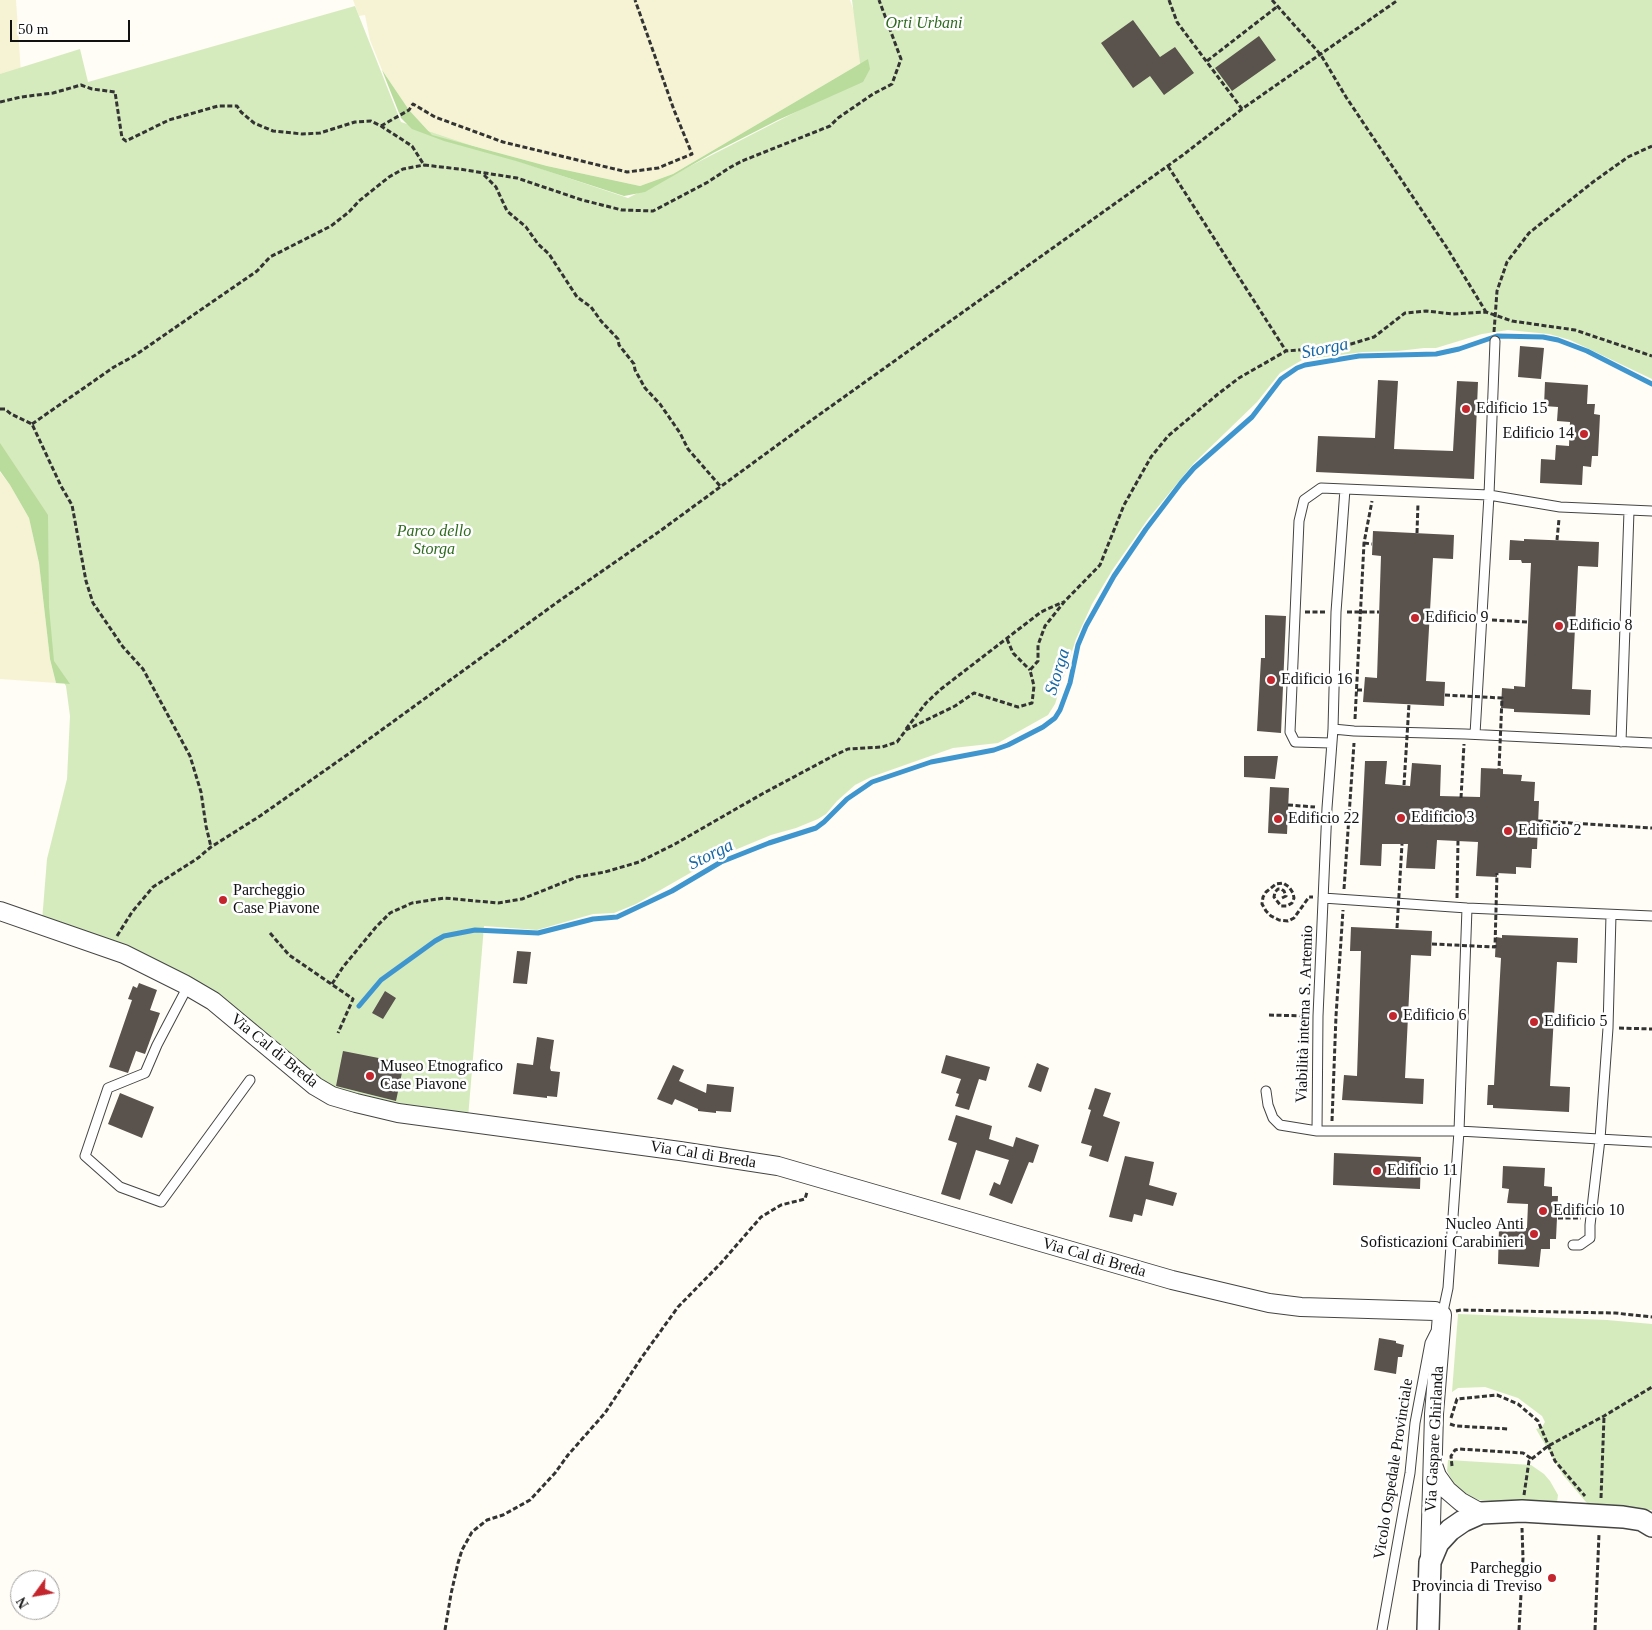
<!DOCTYPE html>
<html>
<head>
<meta charset="utf-8">
<style>
  body { margin:0 }
  #map { position:relative; width:1652px; height:1630px; overflow:hidden; background:#fffdf5; font-family:"Times New Roman",serif }
  canvas { display:block }
  .north { position:absolute; left:10px; top:1570px; width:50px; height:50px; box-sizing:border-box; background:#fff; border:1px solid #a0a0a0; border-radius:50%; rotate:238deg; font-size:14px; font-weight:700; line-height:20px; text-align:center; color:#111 }
  .north::after { content:''; display:block; margin:auto; width:18px; height:22px; background:#c4262e; clip-path:polygon(50% 0,100% 100%,50% 72%,0 100%) }
  .scale { position:absolute; left:10px; top:20px; width:120px; height:22px; box-sizing:border-box; border:2px solid #111; border-top:0; padding-left:6px; font-size:15px; line-height:18px; white-space:nowrap; color:#111; -webkit-text-stroke:4px #fff; paint-order:stroke }
</style>
</head>
<body>
<div id="map">
<canvas width="1652" height="1630"></canvas>
<div class="north">N</div>
<div class="scale">50 m</div>
</div>
<script>
const ctx = document.querySelector('canvas').getContext('2d');
ctx.lineJoin = 'round';
function fillPath(path, color) { ctx.fillStyle = color; ctx.fill(path, 'evenodd'); }
const poly = rows => new Path2D(rows.map(r => 'M' + r).join(''));
function stroke(path, color, width, dash) { ctx.strokeStyle = color; ctx.lineWidth = width; ctx.lineCap = dash ? 'butt' : 'round'; ctx.setLineDash(dash || []); ctx.stroke(path); }
function write(font, color, halo, rows, align = 'center') {
  ctx.font = font + ' "Times New Roman",serif'; ctx.lineWidth = 5; ctx.setLineDash([]); ctx.textBaseline = 'middle'; ctx.strokeStyle = halo; ctx.fillStyle = color; for (const [text, x, y, turn = 0] of rows) {
    ctx.save(); ctx.translate(x, y); ctx.rotate((+turn || 0) * Math.PI / 180); ctx.textAlign = isNaN(turn) ? turn : align; if (halo) ctx.strokeText(text, 0, 0); ctx.fillText(text, 0, 0); ctx.restore();
  }
}
fillPath(poly([
  [0,0,16,0,21,73,0,79],
  [353,0,850,0,864,40,868,59,673,174,640,186,547,166,432,135,409,110,382,70,370,40,365,15,359,16],
  [0,472,10,485,29,518,39,563,50,659,56,683,0,679]
]), '#f6f3d4');
fillPath(poly([
  [852,0,1652,0,1652,379,1570,340,1549,334,1508,330,1482,334,1436,348,1424,348,1398,351,1363,352,1302,360,1280,373,1257,402,1194,463,1148,519,1113,569,1092,604,1076,639,1055,704,1048,715,998,743,953,748,871,777,855,785,837,801,826,814,818,819,796,828,771,835,718,857,636,904,614,913,593,914,537,930,484,926,468,1118,398,1109,330,1090,215,995,178,971,42,921,47,859,67,779,70,716,66,686,52,663,45,590,46,517,0,446,0,74,80,49,88,82,355,6,401,122,628,198,862,78],
  [1458,1314,1607,1320,1652,1324,1652,1510,1594,1508,1586,1502,1563,1475,1536,1429,1542,1427,1545,1422,1542,1416,1518,1398,1485,1387,1458,1388,1452,1392],
  [1448,1460,1531,1465,1544,1474,1550,1481,1558,1495,1557,1502,1548,1505,1479,1500,1468,1496,1455,1486,1447,1471]
]), '#d5ebbd');
fillPath(poly([
  [868,59,870,69,863,82,778,120,713,153,645,192,624,196,516,161,444,141,412,129,401,118,382,70,409,110,432,135,547,166,640,186,673,174],
  [0,443,48,515,49,607,54,661,70,684,56,683,50,659,39,563,29,518,10,485,0,471]
]), '#b9dc9c');
stroke(poly([
  [359,1006,381,980,435,941,444,936,475,930,538,933,593,919,617,917,672,891,721,862,769,843,816,828,824,822,847,799,872,782,931,762,994,750,1008,745,1043,727,1055,718,1060,710,1070,683,1078,645,1086,626,1114,576,1146,529,1181,483,1194,468,1252,417,1281,379,1297,368,1305,365,1359,356,1436,354,1459,349,1497,336,1543,337,1558,340,1587,351,1652,384]
]), '#3f96cf', 5);
fillPath(poly([
  [1133,20,1160,57,1175,47,1194,73,1164,95,1150,76,1133,88,1101,43],
  [1259,36,1276,60,1232,91,1215,68],
  [1520,346,1544,348,1541,379,1518,377],
  [1378,380,1398,381,1394,449,1453,451,1457,381,1478,382,1474,479,1316,472,1318,436,1375,438],
  [1545,382,1588,385,1587,404,1595,404,1594,414,1600,415,1598,456,1592,456,1591,467,1583,466,1582,485,1540,483,1541,459,1555,460,1556,445,1569,446,1570,422,1557,421,1558,407,1544,406],
  [1373,531,1454,535,1453,559,1433,558,1426,681,1445,682,1444,706,1363,702,1365,677,1377,678,1381,556,1372,555],
  [1524,539,1599,542,1598,567,1578,566,1572,689,1591,690,1590,715,1514,712,1514,709,1501,708,1502,688,1514,689,1514,686,1525,687,1531,563,1522,563,1521,560,1509,560,1510,540,1524,541],
  [1265,615,1286,616,1281,733,1257,731,1261,658,1265,658],
  [1244,756,1278,756,1275,779,1244,777],
  [1365,761,1387,761,1385,784,1410,786,1412,763,1441,765,1440,796,1480,797,1481,768,1503,769,1503,774,1522,775,1521,781,1535,782,1534,801,1539,801,1537,849,1532,849,1531,868,1516,867,1516,874,1497,873,1497,877,1476,876,1478,842,1437,840,1435,869,1406,868,1408,844,1382,844,1381,866,1360,865],
  [1270,787,1289,788,1287,834,1268,833],
  [1351,927,1432,931,1431,956,1411,955,1405,1078,1424,1079,1423,1104,1342,1100,1344,1075,1357,1076,1361,951,1350,951],
  [1502,935,1578,938,1577,963,1557,962,1550,1086,1570,1087,1569,1112,1493,1108,1493,1105,1487,1105,1488,1085,1494,1085,1501,958,1495,957,1496,937,1502,938],
  [517,951,531,952,527,984,513,983],
  [139,983,157,990,150,1010,160,1013,145,1054,136,1051,128,1073,109,1067,132,1000,128,999,133,986,137,988],
  [385,991,396,998,383,1019,372,1013],
  [537,1037,554,1040,550,1068,551,1071,560,1072,557,1097,547,1096,547,1098,513,1094,517,1063,533,1065],
  [343,1051,404,1063,396,1101,336,1086],
  [946,1055,990,1067,986,1081,979,1079,969,1110,955,1106,959,1094,956,1093,961,1079,941,1073],
  [1037,1063,1049,1068,1041,1092,1028,1087],
  [673,1065,684,1070,679,1081,706,1093,707,1084,734,1087,731,1112,716,1111,716,1113,698,1111,698,1109,675,1099,672,1105,657,1099],
  [1095,1088,1111,1093,1103,1116,1120,1122,1108,1162,1089,1156,1092,1146,1081,1143,1091,1110,1088,1109],
  [120,1093,154,1107,142,1138,108,1124],
  [956,1115,992,1126,989,1139,1013,1147,1016,1137,1039,1145,1033,1163,1029,1162,1012,1204,989,1195,994,1182,1000,1185,1009,1160,976,1150,960,1200,941,1194,957,1143,948,1140],
  [1334,1153,1421,1157,1420,1189,1333,1185],
  [1125,1156,1154,1162,1149,1185,1177,1193,1173,1206,1146,1199,1142,1216,1134,1214,1132,1222,1109,1217],
  [1503,1166,1545,1168,1544,1186,1552,1187,1552,1196,1558,1196,1556,1239,1550,1239,1550,1249,1541,1249,1539,1267,1498,1264,1499,1227,1527,1228,1528,1204,1507,1203,1509,1189,1502,1188],
  [1379,1338,1396,1341,1396,1343,1404,1345,1402,1357,1398,1357,1396,1374,1374,1370]
]), '#5a524d');
const service = poly([
  [1652,511,1560,507,1489,495,1345,489,1336,612,1333,729,1327,808,1318,1016,1317,1131,1459,1131,1652,1142],
  [1333,729,1354,731,1465,734,1652,743],
  [1475,734,1489,495,1495,341],
  [1621,742,1629,511],
  [1331,743,1295,742,1290,732,1299,521,1304,500,1321,488,1345,489],
  [1323,898,1467,908,1652,916],
  [188,986,157,1045,145,1073,108,1088,85,1156,120,1187,161,1202,250,1080],
  [1266,1091,1268,1105,1273,1118,1280,1125,1317,1131],
  [1573,1245,1580,1245,1590,1238,1590,1225,1600,1139,1608,1028,1611,915],
  [1442,1316,1448,1288,1459,1131,1467,908],
  [1382,1630,1410,1473,1415,1423,1430,1343,1435,1333]
]);
const minor = poly([
  [0,911,124,954,184,984,213,1001,315,1086,332,1096,356,1103,398,1113,680,1151,778,1166,1172,1280,1269,1303,1301,1307,1435,1311,1442,1315,1434,1414,1430,1559],
  [1433,1465,1437,1476,1447,1490,1461,1502,1481,1513]
]);
const tertiary = poly([
  [1428,1630,1430,1562,1438,1543,1450,1530,1463,1521,1481,1513,1522,1511,1623,1517,1642,1520,1652,1526]
]);
stroke(service, '#444', 11);
stroke(minor, '#444', 20);
stroke(tertiary, '#444', 24);
stroke(poly([
  [1169,0,1177,22,1242,109],
  [1272,0,1321,55,1346,97,1447,248,1486,312],
  [1207,61,1278,6],
  [0,102,21,97,53,93,81,85,92,89,115,92,122,138,126,141,169,120,218,106,237,106,241,112,254,123,273,131,302,134,320,133,355,122,371,121,381,126,412,146,424,165,459,169,517,178,582,200,622,210,653,211,708,182,729,168,742,161,830,126,838,118,873,94,892,84,901,59,879,0],
  [381,126,409,110,413,104,435,117,503,142,627,172,658,168,692,154,674,110,635,0],
  [1168,166,1286,351],
  [484,175,496,187,507,211,526,227,538,244,549,254,577,297,591,307,601,321,618,339,619,345,634,364,635,370,645,388,660,404,680,433,688,449,721,487],
  [1494,332,1497,291,1507,262,1529,233,1593,182,1628,157,1652,146],
  [0,409,5,409,11,414,32,424,61,486,72,505,86,581,93,603,123,647,143,669,190,756,201,792,206,826,211,847],
  [32,424,114,367,134,356,257,271,270,257,331,226,349,212,359,201,389,177,403,169,424,165],
  [1417,533,1418,503],
  [1557,540,1559,519],
  [1364,543,1372,544],
  [1305,612,1326,612],
  [1347,612,1379,612],
  [1492,620,1528,622],
  [1007,639,1013,653,1030,670],
  [1357,690,1364,690],
  [1355,719,1364,543,1372,501],
  [906,729,926,703,941,689,1041,612,1063,602],
  [1461,798,1464,744],
  [1288,805,1315,807],
  [1538,821,1652,828],
  [1344,889,1354,743],
  [1282,898,1286,896,1284,891,1281,889,1278,889,1275,892,1274,897,1281,906,1287,906,1292,903,1294,898,1293,893,1289,887,1283,883,1276,884,1266,892,1263,897,1262,904,1266,911,1271,916,1279,920,1288,921,1294,918,1309,897,1313,897],
  [1457,898,1458,841],
  [270,933,289,955,353,999,338,1033],
  [117,936,132,912,153,887,198,858,211,847,260,816,354,750,559,601,660,531,809,422,1183,155,1242,109,1398,0],
  [332,984,343,967,376,927,390,913,412,903,444,898,498,903,522,899,577,877,605,872,639,862,675,844,762,794,833,756,848,749,882,747,897,742,906,730,955,706,974,693,1018,707,1032,703,1034,686,1030,670,1038,661,1038,645,1045,626,1064,602,1100,565,1124,505,1151,457,1168,436,1218,394,1239,378,1286,351,1324,348,1351,344,1374,337,1405,313,1426,311,1453,314,1486,312,1512,321,1575,330,1652,356],
  [1269,1015,1306,1016],
  [1619,1028,1652,1029],
  [1332,1121,1336,1016,1343,910],
  [1558,1218,1581,1218],
  [1456,1311,1461,1310,1615,1313,1652,1317],
  [1451,1418,1457,1399,1497,1395,1518,1404,1538,1421,1555,1461,1585,1496],
  [1450,1424,1456,1426,1509,1429],
  [1452,1466,1451,1456,1455,1450,1459,1449,1523,1453,1532,1459],
  [1524,1495,1529,1461,1548,1446,1604,1416,1652,1387],
  [1601,1498,1604,1417],
  [445,1630,451,1594,458,1563,462,1550,472,1532,487,1520,503,1515,530,1500,555,1473,568,1455,605,1413,642,1357,678,1307,721,1263,761,1217,781,1205,805,1199,807,1192],
  [1519,1630,1523,1558,1522,1528],
  [1595,1630,1599,1534]
]), '#333', 3, [5, 2.5]);
stroke(service, '#fff', 9);
stroke(minor, '#fff', 18);
stroke(tertiary, '#fff', 21);
stroke(poly([
  [1445,695,1502,698,1499,769],
  [1404,785,1409,704],
  [1397,928,1402,844],
  [1432,944,1495,947,1497,873]
]), '#333', 3, [5, 2.5]);
for (const [x, y, r, color] of [
  [1466,409,5,"#c4262e"],
  [1584,434,5,"#c4262e"],
  [1415,618,5,"#c4262e"],
  [1559,626,5,"#c4262e"],
  [1271,680,5,"#c4262e"],
  [1401,818,5,"#c4262e"],
  [1278,819,5,"#c4262e"],
  [1508,831,5,"#c4262e"],
  [223,900,5,"#c4262e"],
  [1393,1016,5,"#c4262e"],
  [1534,1022,5,"#c4262e"],
  [370,1076,5,"#c4262e"],
  [1377,1171,5,"#c4262e"],
  [1543,1211,5,"#c4262e"],
  [1534,1234,5,"#c4262e"],
  [1552,1578,5,"#c4262e"]
]) { const dot = new Path2D(); dot.arc(x, y, r, 0, 2 * Math.PI); ctx.fillStyle = color; ctx.fill(dot); stroke(dot, '#fff', 2); }
write('italic 16px', '#2f6b1f', '#fff', [
  ["Orti Urbani",924,24],
  ["Parco dello",434,532],
  ["Storga",434,550]
]);
write('16px', '#111', '#fff', [
  ["Edificio 15",1476,409],
  ["Edificio 14",1574,434,"right"],
  ["Edificio 9",1425,618],
  ["Edificio 8",1569,626],
  ["Edificio 16",1281,680],
  ["Edificio 3",1411,818],
  ["Edificio 22",1288,819],
  ["Edificio 2",1518,831],
  ["Parcheggio",233,891],
  ["Case Piavone",233,909],
  ["Edificio 6",1403,1016],
  ["Edificio 5",1544,1022],
  ["Museo Etnografico",380,1067],
  ["Case Piavone",380,1085],
  ["Edificio 11",1387,1171],
  ["Edificio 10",1553,1211],
  ["Nucleo Anti",1524,1225,"right"],
  ["Sofisticazioni Carabinieri",1524,1243,"right"],
  ["Parcheggio",1542,1569,"right"],
  ["Provincia di Treviso",1542,1587,"right"]
], 'left');
write('16px', '#111', '#fff', [
  ["Viabilità interna S. Artemio",1305,1014,-88],
  ["Via Cal di Breda",274,1051,39],
  ["Via Cal di Breda",703,1155,9],
  ["Via Cal di Breda",1094,1258,16],
  ["Via Gaspare Ghirlanda",1435,1439,-87],
  ["Vicolo Ospedale Provinciale",1394,1469,-81]
]);
write('italic 18px', '#1768a6', '#fff', [
  ["Storga",1325,349,-11],
  ["Storga",1058,672,-73],
  ["Storga",711,855,-26]
]);
</script>
</body>
</html>
